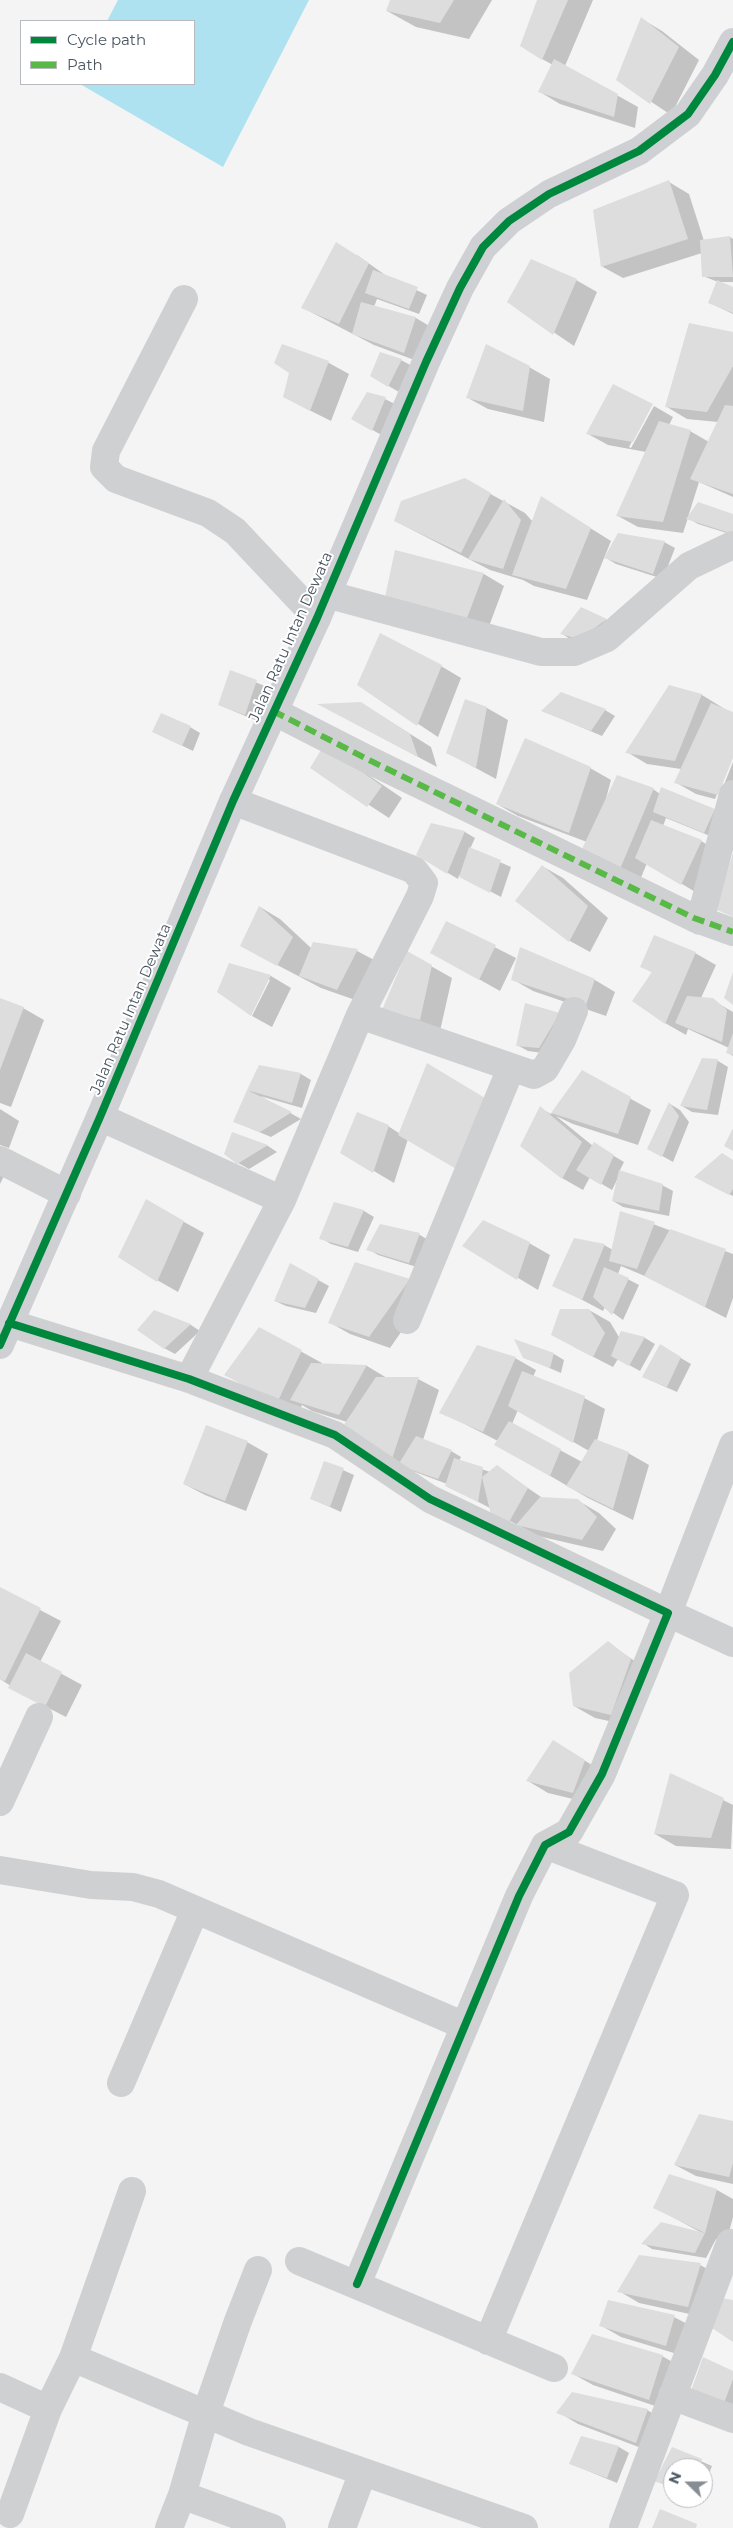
<!DOCTYPE html>
<html>
<head>
<meta charset="utf-8">
<style>
  body { margin:0 }
  #map { position:relative; width:733px; height:2528px; overflow:hidden; background:#f4f4f4; font-family:Montserrat,sans-serif }
  canvas { display:block }
  .legend { position:absolute; left:20px; top:20px; width:175px; height:65px; box-sizing:border-box; background:#fff; border:1px solid #b7bbc0; margin:0; padding:6px 9px; list-style:none; font-size:15px; color:#4a5661 }
  .legend li { display:flex; align-items:center; gap:10px; height:25px }
  .legend b { width:25px; border:1px solid #b7bbc0 }
  .north { position:absolute; left:663px; top:2458px; width:50px; height:50px; box-sizing:border-box; background:#fff; border:1px solid #b7bbc0; border-radius:50%; rotate:292deg; font-size:14px; font-weight:700; line-height:20px; text-align:center; color:#4a5661 }
  .north::after { content:''; display:block; margin:auto; width:18px; height:22px; background:#868d94; clip-path:polygon(50% 0,100% 100%,50% 72%,0 100%) }
</style>
</head>
<body>
<div id="map">
<canvas width="733" height="2528"></canvas>
<ul class="legend">
<li><b style="height:6px;background:#00873e"></b>Cycle path</li>
<li><b style="height:6px;background:#58b947"></b>Path</li>
</ul>
<div class="north">N</div>
</div>
<script>
const ctx = document.querySelector('canvas').getContext('2d');
ctx.lineJoin = 'round';
function fillPath(path, color) { ctx.fillStyle = color; ctx.fill(path, 'evenodd'); }
const poly = rows => new Path2D(rows.map(r => 'M' + r).join(''));
function stroke(path, color, width, dash) { ctx.strokeStyle = color; ctx.lineWidth = width; ctx.lineCap = dash ? 'butt' : 'round'; ctx.setLineDash(dash || []); ctx.stroke(path); }
function write(font, color, halo, rows, align = 'center') {
  ctx.font = font + ' Montserrat,sans-serif'; ctx.lineWidth = 4; ctx.setLineDash([]); ctx.textBaseline = 'middle'; ctx.strokeStyle = halo; ctx.fillStyle = color; for (const [text, x, y, turn = 0] of rows) {
    ctx.save(); ctx.translate(x, y); ctx.rotate((+turn || 0) * Math.PI / 180); ctx.textAlign = isNaN(turn) ? turn : align; if (halo) ctx.strokeText(text, 0, 0); ctx.fillText(text, 0, 0); ctx.restore();
  }
}
fillPath(poly([
  [118,0,309,0,223,167,80,84,194,84,194,21,107,21]
]), '#aee2f0');
fillPath(poly([
  [392,0,492,0,469,39,416,27,387,11],
  [539,0,593,0,565,66,638,107,635,128,560,104,540,92,553,65,542,59],
  [642,19,662,31,699,60,671,115,617,79],
  [669,182,689,194,704,241,730,237,733,239,733,282,719,282,733,288,733,314,710,303,718,282,703,276,702,253,623,278,603,267,594,211],
  [357,255,388,277,427,295,419,314,377,299,374,307,416,318,436,330,425,364,374,345,303,308],
  [576,280,597,292,574,346,509,302],
  [733,333,733,497,699,482,688,517,733,515,733,535,698,524,688,518,683,533,638,527,618,516,646,452,608,445,588,434,652,404,629,447,631,448,654,406,673,417,669,425,690,431,709,442,718,422,687,419,667,407],
  [282,346,329,363,349,374,331,421,305,408],
  [401,360,412,366,399,392,371,376],
  [529,367,550,379,544,422,488,409,468,398],
  [385,399,395,404,383,436,352,418],
  [465,480,525,513,533,522,542,498,611,541,587,600,534,586,523,580,490,570,395,521],
  [664,542,675,548,663,579,616,564,606,558],
  [484,574,504,586,485,637,407,608],
  [581,608,607,620,591,645,572,640,562,634],
  [441,666,461,678,438,737,359,685],
  [231,672,267,687,255,720,219,705],
  [670,686,702,695,733,714,733,755,715,799,696,794,675,782,681,769,647,764,627,752],
  [466,701,487,708,508,720,496,779,448,753],
  [361,703,431,747,437,767,339,715],
  [605,710,615,716,602,736,543,711],
  [190,727,200,733,193,751,154,732],
  [345,759,402,798,389,818,312,768],
  [733,762,733,804,718,800],
  [590,768,611,780,604,806,653,789,660,794,662,788,715,810,715,838,666,818,663,826,701,841,722,853,702,896,647,863,640,880,603,862,587,842,518,816,497,804],
  [432,824,465,832,475,838,470,849,511,867,501,897,459,875,458,879,418,855],
  [542,866,563,878,608,918,590,952,570,941,517,901],
  [260,907,280,919,311,948,313,943,357,951,378,962,358,1001,321,988,262,957],
  [447,923,516,958,500,991,452,964],
  [408,953,452,978,440,1031,404,1021],
  [695,953,716,965,701,998,712,1000,733,1012,733,1056,728,1053,729,1048,688,1029,686,1035,665,1023,653,973,641,966],
  [230,965,271,976,291,988,272,1027,252,1016,270,980],
  [512,979,595,980,615,992,606,1016,533,991],
  [0,999,23,1008,44,1020,11,1107,0,1103],
  [560,1014,550,1054,528,1051,517,1045],
  [703,1059,718,1061,728,1067,718,1115,692,1112,682,1106],
  [259,1067,301,1074,311,1080,302,1108,260,1096,301,1119,271,1137,235,1122],
  [582,1072,651,1110,638,1145,573,1124,556,1116,593,1146,604,1150,624,1162,619,1172,662,1185,673,1191,669,1216,623,1207,613,1201,618,1178,612,1190,590,1177,583,1190,562,1178,540,1108,551,1114],
  [670,1104,680,1110,689,1122,673,1162,648,1148],
  [0,1109,19,1121,9,1148,0,1145],
  [388,1126,408,1139,394,1183,342,1152],
  [233,1133,268,1146,277,1152,249,1169,238,1163],
  [733,1161,733,1196,706,1183],
  [0,1174,4,1176,0,1184],
  [146,1201,204,1233,178,1292,157,1280],
  [335,1204,364,1211,374,1217,358,1252,331,1244,321,1238],
  [621,1212,733,1254,733,1298,726,1318,647,1277,621,1266,618,1274,639,1285,623,1320,605,1307,603,1311,554,1285,604,1245,613,1250],
  [380,1225,420,1235,430,1241,420,1268,378,1255,368,1249],
  [529,1243,550,1255,538,1290,464,1245],
  [291,1265,329,1286,316,1313,286,1306,275,1301],
  [409,1280,429,1292,390,1348,350,1334,329,1322],
  [589,1310,610,1322,619,1337,621,1332,645,1338,655,1344,640,1371,618,1359,613,1367,574,1347],
  [155,1312,191,1325,200,1331,175,1354,164,1348],
  [260,1329,322,1363,321,1365,367,1366,387,1378,418,1379,439,1390,423,1440,451,1451,461,1457,459,1461,490,1472,497,1467,544,1499,577,1500,599,1513,616,1529,603,1551,538,1536,510,1521,510,1524,490,1508,457,1491,447,1484,410,1470,343,1429,347,1422,312,1411,302,1405,298,1413,246,1386],
  [517,1342,554,1354,564,1360,561,1373,524,1357],
  [660,1346,691,1364,677,1392,643,1377],
  [515,1358,536,1370,533,1377,584,1398,605,1409,597,1441,628,1453,649,1465,633,1520,588,1498,516,1456,498,1441,441,1412],
  [518,1410,589,1451,582,1462,512,1424],
  [247,1442,268,1454,246,1511,205,1495,184,1484],
  [325,1462,354,1475,341,1512,312,1499],
  [0,1589,61,1621,40,1662,82,1685,66,1717,31,1699,0,1679],
  [608,1643,651,1672,632,1726,595,1718,574,1706],
  [574,1754,605,1773,594,1804,548,1793,528,1781],
  [671,1774,733,1805,731,1849,676,1846,655,1834],
  [733,2122,733,2184,696,2176,675,2165],
  [717,2190,733,2199,733,2217,726,2243,716,2239,706,2258,652,2249,643,2243,702,2233,654,2207],
  [700,2265,721,2276,708,2318,639,2303,619,2291],
  [674,2317,695,2328,687,2357,621,2337,600,2325],
  [662,2356,683,2368,670,2411,593,2385,573,2374],
  [733,2372,733,2407,703,2396],
  [647,2410,668,2422,657,2454,578,2424,558,2412],
  [582,2438,619,2447,629,2453,617,2483,571,2464],
  [673,2449,712,2466,703,2488,703,2468,673,2468,673,2488,656,2481]
]), '#0003');
fillPath(poly([
  [390,0,454,0,440,23,386,11],
  [537,0,568,0,542,60,520,46],
  [641,17,679,47,650,104,616,80],
  [554,59,618,94,614,117,538,92],
  [669,180,688,239,601,267,593,210],
  [730,236,733,277,702,277,700,240],
  [336,242,369,263,339,324,301,308],
  [531,259,577,279,553,335,507,302],
  [373,270,418,287,409,309,365,293],
  [717,280,733,287,733,313,708,303],
  [361,302,416,317,404,353,352,334],
  [689,323,733,332,733,366,707,412,665,407],
  [282,344,329,361,310,411,283,397,289,373,274,363],
  [486,344,530,366,523,411,466,398],
  [380,352,402,359,388,387,370,376],
  [613,384,653,404,633,442,586,434],
  [367,392,386,397,372,431,351,419],
  [725,405,733,406,733,494,690,479],
  [659,421,691,430,663,522,616,516],
  [465,478,491,493,461,553,394,521,401,501],
  [541,496,591,528,566,589,512,575],
  [504,499,521,520,503,569,468,559],
  [698,502,733,514,733,534,686,519],
  [618,533,665,541,653,574,604,558],
  [395,550,484,573,464,626,385,597],
  [581,607,607,619,579,639,560,634],
  [380,633,442,665,417,726,357,685],
  [230,670,257,680,245,715,218,705],
  [669,685,702,694,675,761,625,753],
  [561,692,606,709,591,731,541,711],
  [465,699,487,707,476,768,446,753],
  [361,702,410,734,418,757,317,704],
  [711,703,733,712,733,758,718,795,674,783],
  [161,713,191,726,182,746,152,732],
  [525,738,591,767,569,833,496,804],
  [324,745,382,786,367,807,310,768],
  [617,775,654,788,620,869,581,851],
  [661,787,715,809,704,833,653,812],
  [651,820,702,840,681,885,635,858],
  [431,823,465,831,447,874,416,855],
  [469,847,501,860,490,893,459,877],
  [733,853,733,917,715,909],
  [542,865,588,906,569,942,515,901],
  [259,906,293,937,277,966,240,946],
  [446,921,496,945,479,980,430,953],
  [654,935,696,952,665,1024,632,1001,652,972,640,967],
  [313,942,358,949,337,990,299,976],
  [520,947,595,979,586,1005,511,980],
  [407,951,432,965,420,1020,382,1010],
  [229,963,271,975,251,1016,217,992],
  [733,972,733,1005,724,998],
  [687,996,713,998,727,1010,722,1042,675,1023],
  [0,998,24,1007,0,1070],
  [525,1003,560,1013,539,1048,516,1046],
  [733,1033,733,1055,726,1053],
  [702,1058,718,1059,707,1110,680,1106],
  [427,1063,485,1098,458,1170,398,1135],
  [259,1065,301,1073,292,1103,247,1090],
  [582,1070,631,1097,618,1134,551,1113],
  [247,1090,292,1112,260,1132,233,1122],
  [669,1102,679,1116,662,1157,647,1149],
  [540,1106,582,1142,562,1179,520,1146],
  [357,1112,389,1125,373,1173,340,1153],
  [733,1128,733,1151,724,1146],
  [232,1132,268,1145,237,1164,224,1154],
  [594,1142,614,1155,601,1185,576,1170],
  [722,1153,733,1160,733,1189,729,1195,694,1177],
  [619,1170,663,1184,659,1211,612,1201],
  [146,1199,184,1221,157,1282,118,1257],
  [334,1202,364,1210,348,1247,319,1239],
  [620,1211,655,1222,637,1269,609,1261],
  [483,1220,530,1242,517,1280,462,1246],
  [380,1224,420,1233,409,1263,366,1250],
  [670,1229,726,1249,705,1307,644,1276],
  [574,1238,605,1244,582,1300,552,1286],
  [355,1262,410,1279,369,1337,328,1323],
  [290,1263,319,1279,305,1308,274,1301],
  [604,1267,629,1278,612,1315,593,1297],
  [560,1309,589,1309,605,1333,593,1357,551,1335],
  [154,1310,191,1324,164,1349,137,1330],
  [259,1327,302,1350,277,1403,224,1375],
  [621,1331,645,1337,629,1366,611,1356],
  [514,1339,554,1353,550,1368,523,1358],
  [660,1344,681,1357,667,1387,642,1377],
  [477,1345,516,1357,483,1432,439,1413],
  [311,1363,367,1365,339,1415,290,1400],
  [522,1371,585,1396,573,1443,508,1406],
  [376,1377,419,1377,392,1459,341,1429],
  [509,1421,561,1449,550,1476,494,1445],
  [206,1425,248,1441,225,1501,183,1484],
  [416,1436,452,1450,438,1479,398,1465],
  [595,1439,629,1452,613,1509,566,1486],
  [454,1458,483,1467,482,1477,497,1465,528,1488,509,1522,491,1515,482,1477,478,1502,445,1486],
  [324,1461,344,1468,330,1507,310,1499],
  [540,1497,578,1499,597,1517,582,1540,516,1525],
  [0,1587,41,1608,5,1681,0,1679],
  [608,1641,631,1659,611,1715,573,1706,569,1673],
  [26,1653,62,1672,45,1707,8,1688],
  [553,1740,585,1760,573,1793,526,1781],
  [670,1773,724,1798,711,1838,654,1834],
  [699,2114,733,2121,733,2163,729,2177,674,2165],
  [669,2174,717,2189,705,2233,653,2208],
  [661,2222,705,2233,695,2253,641,2244],
  [639,2255,701,2263,688,2307,617,2292],
  [721,2298,733,2300,733,2342,712,2328],
  [608,2300,675,2315,666,2346,599,2326],
  [592,2334,663,2355,649,2400,571,2374],
  [703,2357,733,2371,733,2379,724,2403,691,2391],
  [572,2392,648,2409,636,2443,556,2413],
  [581,2436,619,2446,607,2478,569,2464],
  [672,2447,702,2459,699,2468,673,2468,673,2484,654,2482],
  [660,2509,697,2524,696,2528,652,2528]
]), '#ddddde');
stroke(poly([
  [184,299,106,451,104,467,116,479,208,513,235,531,317,618],
  [326,594,541,652,574,652,607,638,689,566,733,545],
  [273,711,369,760,694,918,733,932],
  [700,921,733,794],
  [360,1015,534,1075,545,1069,562,1040,574,1011],
  [100,1117,282,1200],
  [0,1160,67,1194],
  [407,1320,511,1068],
  [9,1323,189,1379,335,1435,430,1499,668,1613,602,1774,569,1832,545,1845,519,1896,357,2284],
  [189,1379,282,1200,360,1015,420,896,424,883,414,870,233,801],
  [733,1445,668,1613,733,1643],
  [0,1802,39,1717],
  [0,1870,91,1885,133,1887,159,1894,465,2026],
  [121,2083,195,1910],
  [299,2261,554,2368],
  [488,2341,675,1895,545,1845],
  [73,2358,132,2191],
  [0,2387,48,2409,73,2358,249,2432,524,2528],
  [672,2396,733,2419],
  [182,2495,272,2528],
  [10,2514,48,2409],
  [169,2528,182,2495,206,2413,238,2321,258,2270],
  [342,2528,363,2472],
  [623,2528,730,2243]
]), '#ced0d2', 28);
stroke(poly([
  [0,1345,100,1117,233,801,317,618,426,362,460,288,483,247,509,221,549,194,639,151,688,114,715,75,733,42]
]), '#ced0d4', 28);
stroke(poly([
  [273,711,369,760,694,918,733,932]
]), '#58b947', 6, [12, 6]);
stroke(poly([
  [9,1323,189,1379,335,1435,430,1499,668,1613,602,1774,569,1832,545,1845,519,1896,357,2284],
  [0,1345,100,1117,233,801,317,618,426,362,460,288,483,247,509,221,549,194,639,151,688,114,715,75,733,42]
]), '#00873e', 8);
write('15px', '#4a5661', '#fff', [
  ["Jalan Ratu Intan Dewata",291,637,-66],
  ["Jalan Ratu Intan Dewata",131,1009,-67]
]);
</script>
</body>
</html>
